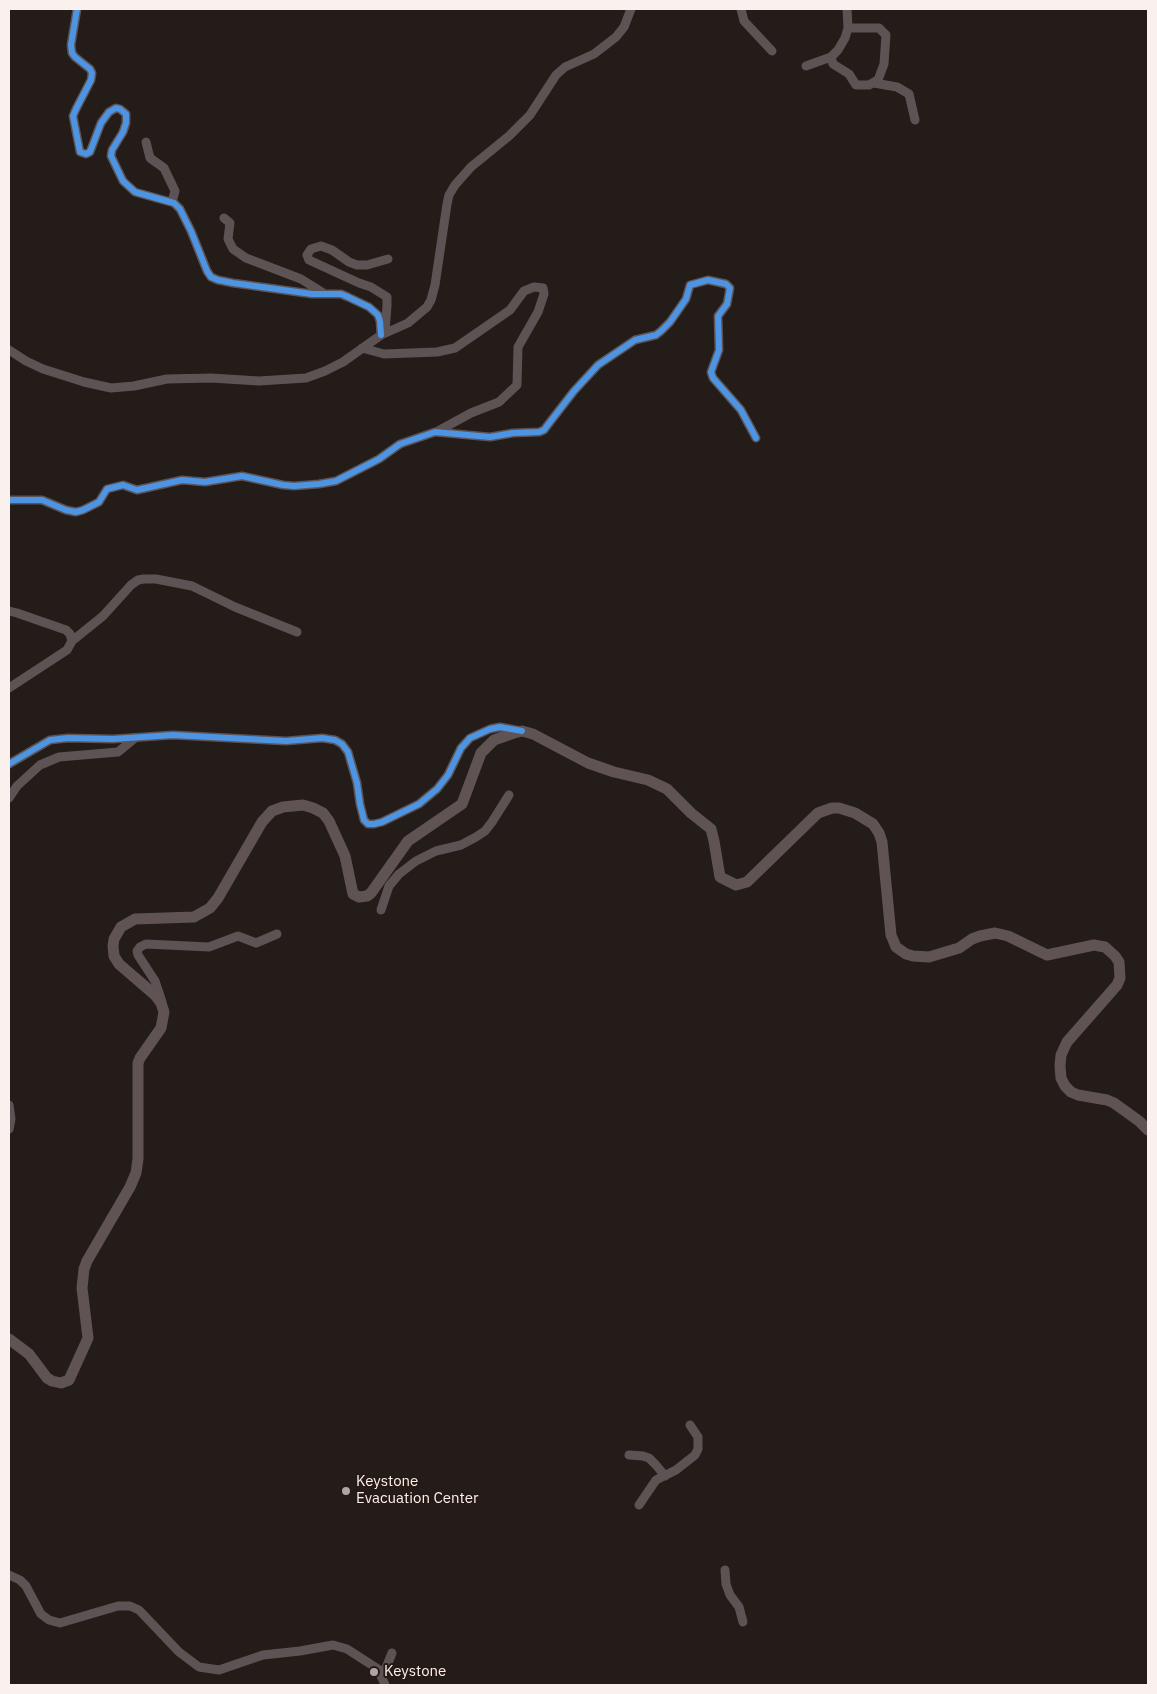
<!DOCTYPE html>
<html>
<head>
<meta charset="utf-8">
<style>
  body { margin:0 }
  #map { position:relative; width:1157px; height:1694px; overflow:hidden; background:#231c19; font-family:"IBM Plex Sans",sans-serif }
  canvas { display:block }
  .frame { position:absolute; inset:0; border:10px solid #faf1ee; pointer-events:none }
</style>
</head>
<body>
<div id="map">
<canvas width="1157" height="1694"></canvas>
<div class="frame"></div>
</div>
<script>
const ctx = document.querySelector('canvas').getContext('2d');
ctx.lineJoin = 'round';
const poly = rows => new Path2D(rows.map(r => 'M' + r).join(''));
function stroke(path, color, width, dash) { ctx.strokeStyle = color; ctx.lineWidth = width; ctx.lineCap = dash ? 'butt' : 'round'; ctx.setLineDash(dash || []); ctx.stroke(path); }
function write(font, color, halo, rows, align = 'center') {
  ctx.font = font + ' "IBM Plex Sans",sans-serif'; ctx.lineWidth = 4; ctx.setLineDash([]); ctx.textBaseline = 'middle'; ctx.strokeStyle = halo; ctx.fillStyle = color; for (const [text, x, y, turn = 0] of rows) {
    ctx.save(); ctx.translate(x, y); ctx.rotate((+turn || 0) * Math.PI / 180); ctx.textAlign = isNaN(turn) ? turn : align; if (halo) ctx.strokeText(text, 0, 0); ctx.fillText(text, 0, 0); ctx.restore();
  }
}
stroke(poly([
  [77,9,71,45,72,53,75,57,90,69,92,73,91,80,76,109,73,116,80,152,86,154,90,152,101,123,109,112,116,108,120,109,126,114,126,123,123,132,112,150,111,156,123,181,135,192,174,203,180,209,191,231,207,271,211,277,218,280,233,283,312,294,341,294,348,297,369,307,378,315,380,321,381,335],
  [741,9,744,21,772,51],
  [831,57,833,64,849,74,856,85,869,85,878,80,884,64,886,35,879,28,848,28],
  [806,66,831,57,838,50,845,38,848,28,847,9],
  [874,83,897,87,909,94,915,120],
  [146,142,150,158,164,168,175,191,172,202],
  [224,218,230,223,228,239,233,249,246,258,301,279,325,294],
  [385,331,387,306,387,297,371,287,359,283,309,260,307,255,311,249,321,246,332,250,349,262,357,265,367,265,388,259],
  [362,348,384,354,437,352,455,348,510,310,524,291,534,287,543,288,544,294,538,312,518,347,517,385,499,402,471,413,438,431],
  [9,350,26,361,43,369,84,382,111,388,134,386,167,379,211,378,259,381,306,378,325,371,343,362,381,335,408,323,427,307,431,300,435,285,447,204,449,195,455,185,471,167,509,136,530,115,556,75,565,67,594,54,616,37,624,27,631,9],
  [9,500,42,500,66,510,76,512,83,510,99,502,107,489,123,485,137,490,182,480,205,482,242,476,283,485,294,486,319,484,336,481,379,459,400,444,435,432,490,437,513,433,539,432,544,430,550,422,574,391,598,365,635,340,656,335,661,331,670,322,686,299,690,285,708,280,726,284,730,288,727,304,718,316,719,350,711,372,713,378,741,410,756,438],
  [9,611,17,613,66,630,70,634,72,641,67,650,9,688],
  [72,641,103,616,131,585,138,580,144,579,156,579,192,586,235,607,297,632],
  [9,764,50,740,68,738,113,739,173,735,286,741,322,738,335,740,342,744,348,752,357,783,360,804,364,820,368,824,374,824,382,822,419,804,437,789,448,775,461,748,470,738,490,729,500,727,521,731],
  [9,798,17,786,40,765,59,757,118,752,135,738],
  [381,910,389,886,399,874,416,861,436,851,461,845,476,837,485,831,492,822,509,795],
  [162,1002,155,981,138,955,137,951,140,947,146,944,209,947,238,936,256,943,277,934],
  [9,1105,11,1119,9,1129],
  [629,1455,643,1456,649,1458,656,1465,665,1476],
  [639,1505,656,1480,676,1470,695,1455,698,1449,698,1437,690,1425],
  [725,1570,726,1584,730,1595,739,1607,743,1622],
  [9,1575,20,1580,26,1586,41,1614,49,1620,60,1623,118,1606,130,1606,139,1610,179,1652,199,1667,219,1670,263,1655,300,1651,333,1645,347,1649,378,1669,385,1685],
  [382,1678,392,1653]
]), '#5e5354', 9);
stroke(poly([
  [9,1339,29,1354,47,1378,52,1381,61,1383,69,1380,88,1338,82,1288,84,1269,87,1261,130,1187,136,1173,138,1159,138,1063,140,1058,161,1028,164,1012,161,1003,155,995,119,964,114,956,113,946,114,939,121,927,135,919,194,917,210,908,218,898,262,822,272,811,283,807,303,805,313,808,323,813,329,821,345,856,353,894,359,897,367,896,371,893,408,841,462,804,481,753,494,740,514,733,522,731,533,734,588,763,614,772,648,780,667,789,691,813,711,829,714,841,720,877,736,885,747,882,818,813,832,808,839,808,855,813,873,824,879,833,882,842,891,935,896,947,906,954,913,956,929,957,959,948,972,939,980,936,995,933,1008,936,1047,955,1094,945,1105,947,1115,956,1119,962,1120,978,1117,985,1067,1042,1061,1055,1060,1066,1061,1078,1065,1086,1071,1092,1078,1095,1107,1100,1114,1103,1139,1121,1148,1130]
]), '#5f5354', 11);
stroke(poly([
  [77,9,71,45,72,53,75,57,90,69,92,73,91,80,76,109,73,116,80,152,86,154,90,152,101,123,109,112,116,108,120,109,126,114,126,123,123,132,112,150,111,156,123,181,135,192,174,203,180,209,191,231,207,271,211,277,218,280,233,283,312,294,341,294,348,297,369,307,378,315,380,321,381,335],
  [9,500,42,500,66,510,76,512,83,510,99,502,107,489,123,485,137,490,182,480,205,482,242,476,283,485,294,486,319,484,336,481,379,459,400,444,435,432,490,437,513,433,539,432,544,430,550,422,574,391,598,365,635,340,656,335,661,331,670,322,686,299,690,285,708,280,726,284,730,288,727,304,718,316,719,350,711,372,713,378,741,410,756,438],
  [9,764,50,740,68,738,113,739,173,735,286,741,322,738,335,740,342,744,348,752,357,783,360,804,364,820,368,824,374,824,382,822,419,804,437,789,448,775,461,748,470,738,490,729,500,727,522,731]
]), '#4d94e3', 6);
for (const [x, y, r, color] of [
  [346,1491,5,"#afa6a3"],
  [374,1672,5,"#afa6a3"]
]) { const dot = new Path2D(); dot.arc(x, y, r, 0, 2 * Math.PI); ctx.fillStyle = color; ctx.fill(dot); stroke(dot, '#271a15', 2); }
write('15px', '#faf1ee', '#271a15', [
  ["Keystone",356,1482],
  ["Evacuation Center",356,1499],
  ["Keystone",384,1672]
], 'left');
</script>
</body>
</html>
